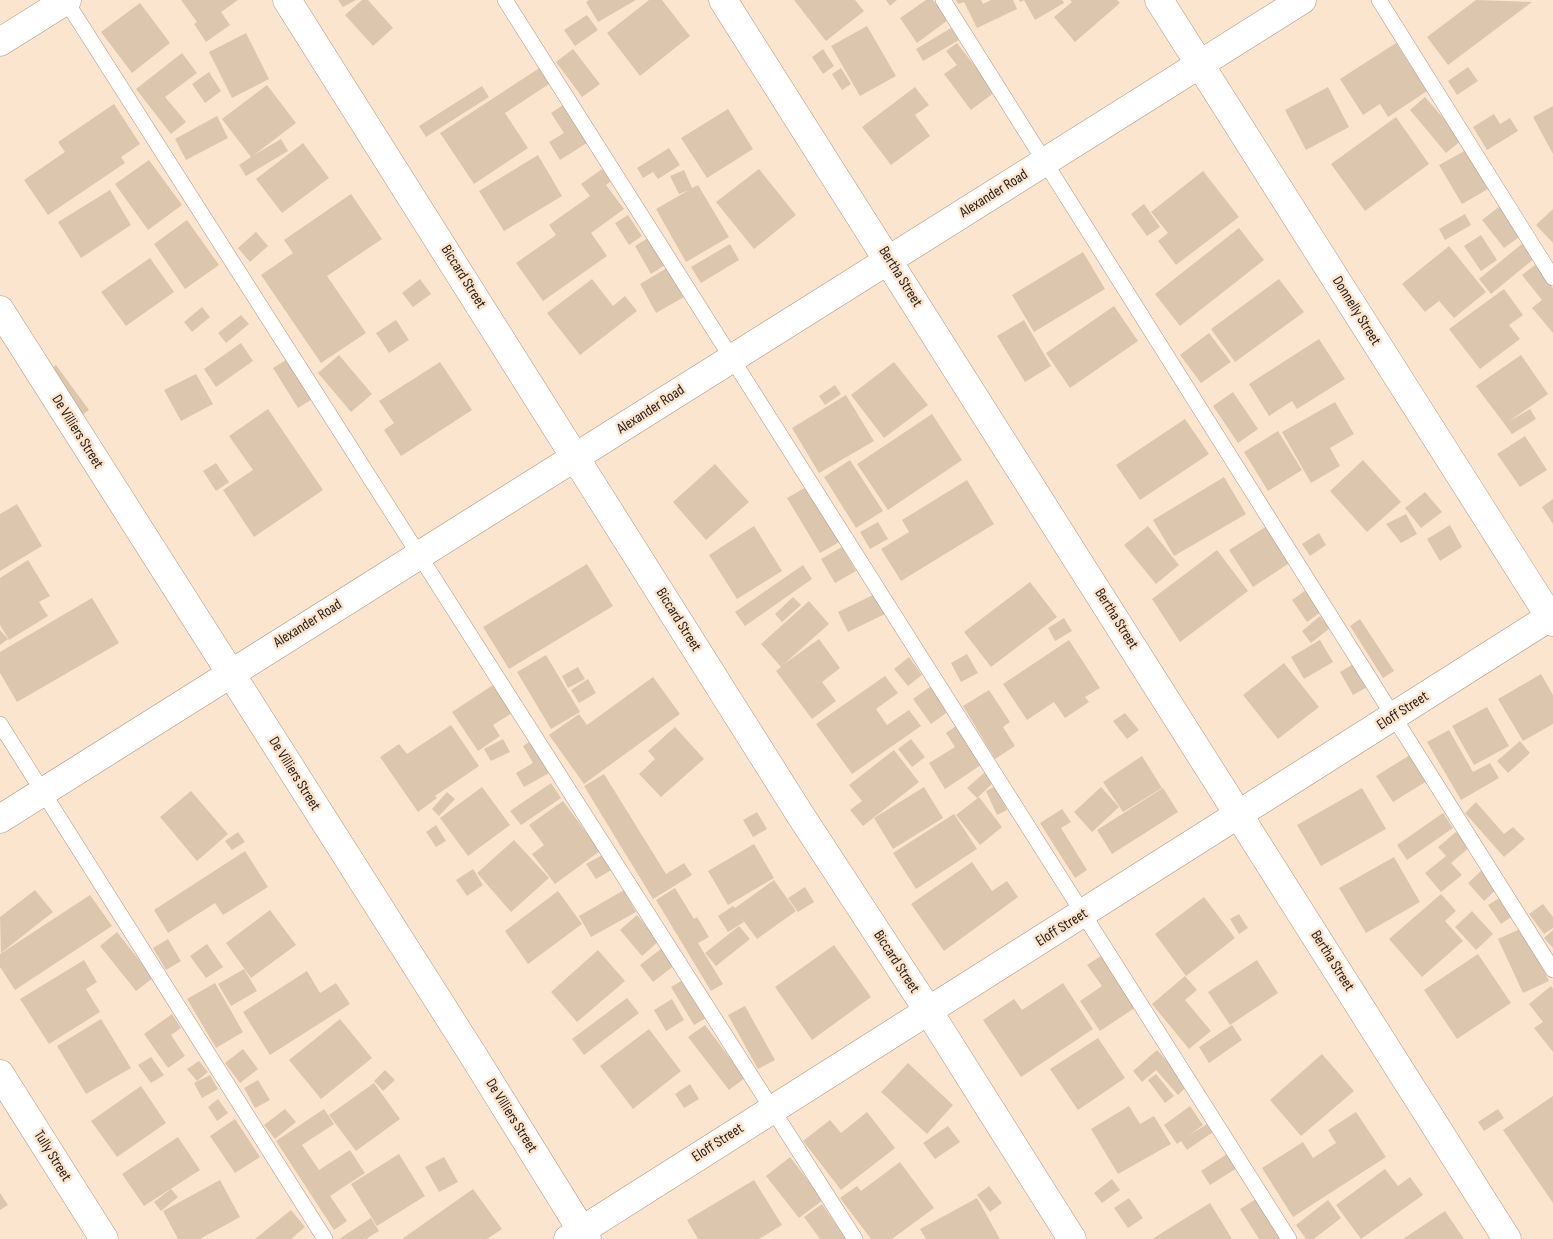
<!DOCTYPE html>
<html>
<head>
<meta charset="utf-8">
<style>
  body { margin:0 }
  canvas { display:block; background:#fce5cf }
</style>
</head>
<body>
<canvas width="1553" height="1239"></canvas>
<script>
const ctx = document.querySelector('canvas').getContext('2d');
ctx.lineJoin = 'round';
function fillPath(path, color) { ctx.fillStyle = color; ctx.fill(path, 'evenodd'); }
const poly = rows => new Path2D(rows.map(r => 'M' + r).join(''));
function stroke(path, color, width, dash) { ctx.strokeStyle = color; ctx.lineWidth = width; ctx.lineCap = dash ? 'butt' : 'round'; ctx.setLineDash(dash || []); ctx.stroke(path); }
function write(font, color, halo, rows, align = 'center') {
  ctx.font = font + ' "Sofia Sans Condensed",sans-serif'; ctx.lineWidth = 5; ctx.setLineDash([]); ctx.textBaseline = 'middle'; ctx.strokeStyle = halo; ctx.fillStyle = color; for (const [text, x, y, turn = 0] of rows) {
    ctx.save(); ctx.translate(x, y); ctx.rotate((+turn || 0) * Math.PI / 180); ctx.textAlign = isNaN(turn) ? turn : align; if (halo) ctx.strokeText(text, 0, 0); ctx.fillText(text, 0, 0); ctx.restore();
  }
}
fillPath(poly([
  [181,0,238,0,221,12,230,25,206,42,194,24,197,22],
  [338,0,356,0,343,7],
  [362,0,368,0,393,28,373,46,345,15],
  [589,0,636,0,598,22,586,2],
  [649,0,662,0,690,36,640,76,607,33],
  [794,0,855,0,864,11,826,41],
  [886,0,897,0,890,6],
  [926,0,933,0,948,20,917,43,900,18],
  [956,0,981,0,983,4,991,0,1013,0,1017,9,977,28,964,2,958,4],
  [1019,0,1062,0,1064,3,1035,20,1024,0,1020,2],
  [1070,0,1117,0,1120,3,1075,42,1054,17,1072,2],
  [1476,0,1532,2,1448,65,1427,37],
  [140,3,170,43,132,73,101,32],
  [587,15,598,30,575,46,564,30],
  [867,26,896,76,860,96,831,46],
  [951,28,959,40,923,61,916,49],
  [246,33,269,79,232,98,209,52],
  [957,43,995,92,971,110,944,74,957,65,946,51],
  [1396,43,1427,91,1388,117,1380,104,1363,115,1340,79],
  [573,49,600,84,582,97,556,62],
  [823,49,834,66,823,74,812,57],
  [182,53,197,73,165,97,186,122,171,134,136,89],
  [541,67,552,82,505,113,528,148,474,184,440,133],
  [1468,67,1478,81,1457,95,1448,81],
  [841,68,851,84,842,90,832,74],
  [209,72,221,91,205,103,192,84],
  [267,85,296,123,254,155,281,139,288,151,246,176,239,165,251,157,222,119],
  [482,86,489,97,426,137,419,126],
  [915,87,929,105,915,115,930,136,891,165,862,127],
  [1328,87,1349,127,1306,150,1285,110],
  [1425,97,1462,140,1446,153,1410,110],
  [566,103,590,141,560,160,549,142,564,133,551,113],
  [114,104,140,144,121,157,125,163,48,215,24,180,65,152,58,142],
  [1553,106,1553,154,1533,117],
  [728,109,753,149,707,178,681,138],
  [1494,114,1500,124,1510,118,1518,131,1487,150,1473,127],
  [217,116,228,138,186,160,175,139],
  [1396,117,1429,164,1365,211,1331,164],
  [303,143,329,178,282,213,256,179],
  [669,148,680,165,658,179,653,172,643,178,637,168],
  [1466,150,1488,189,1462,204,1439,165],
  [538,155,562,196,504,231,479,191],
  [149,160,182,205,148,230,115,184],
  [602,169,611,181,606,185,624,209,591,233,607,256,543,301,516,263,556,235,549,225,590,196,581,184],
  [759,169,796,215,754,249,716,202],
  [684,170,692,188,698,185,729,237,686,262,656,209,689,190,679,194,670,176],
  [1203,171,1239,217,1176,265,1158,241,1168,233,1151,212],
  [110,190,131,225,81,258,58,222],
  [351,194,382,239,327,276,366,333,321,363,261,275,293,253,284,240],
  [1144,204,1160,227,1147,236,1131,214],
  [1500,206,1522,235,1504,248,1482,220],
  [1553,209,1553,243,1536,225],
  [1465,214,1471,225,1445,240,1439,229],
  [628,215,642,236,629,245,615,223],
  [187,220,219,265,185,289,154,244],
  [1239,228,1264,260,1180,326,1155,294],
  [256,232,268,246,250,262,238,248],
  [1481,235,1497,260,1481,271,1464,246],
  [648,238,665,265,651,274,635,246],
  [1523,243,1535,258,1491,294,1479,279],
  [730,244,739,260,701,283,691,267],
  [1449,246,1486,292,1454,318,1439,301,1425,312,1402,284],
  [1083,252,1105,289,1034,332,1012,295],
  [150,258,174,292,126,326,101,292],
  [1535,265,1553,288,1553,333,1532,308,1542,300,1522,275],
  [667,268,684,297,656,313,640,284],
  [420,279,431,294,413,307,402,293],
  [592,279,613,306,625,296,637,311,580,355,547,313],
  [1279,279,1304,312,1235,362,1211,329],
  [1504,289,1523,315,1509,325,1520,339,1480,369,1449,329],
  [1114,306,1138,341,1070,388,1046,353],
  [202,307,210,317,192,332,184,322],
  [241,315,249,324,226,343,218,333],
  [396,320,409,340,389,353,376,333],
  [1024,320,1051,366,1025,382,997,336],
  [1209,333,1231,362,1201,383,1180,355],
  [1319,339,1345,379,1297,409,1292,401,1269,416,1249,384],
  [241,343,253,361,216,387,204,369],
  [339,355,372,394,351,412,318,373],
  [1521,355,1548,394,1508,422,1530,409,1536,419,1512,434,1476,386],
  [289,358,314,398,298,408,273,368],
  [440,362,472,410,401,456,384,430,394,423,379,401],
  [894,362,928,405,884,438,851,395],
  [56,365,89,410,79,417,46,372],
  [196,374,213,404,181,421,164,390],
  [835,385,841,394,825,405,819,396],
  [1233,392,1258,429,1238,443,1213,406],
  [846,395,874,441,819,473,792,428],
  [1335,402,1354,434,1330,448,1340,466,1311,483,1282,432],
  [268,409,323,490,254,537,223,490,253,470,229,436],
  [932,414,962,460,888,510,857,464],
  [1185,419,1209,454,1140,500,1116,465],
  [1278,431,1302,470,1268,491,1244,452],
  [1525,436,1547,470,1520,487,1497,454],
  [850,460,883,511,856,528,824,477],
  [1363,460,1401,502,1367,532,1330,491],
  [216,463,229,482,216,491,203,471],
  [715,464,749,502,706,540,673,502],
  [1224,477,1246,514,1174,556,1153,520],
  [967,480,994,524,901,581,881,549,909,532,902,520],
  [808,486,841,541,820,553,787,498],
  [1425,492,1442,512,1421,528,1405,508],
  [1553,499,1553,524,1542,507],
  [17,504,42,546,0,571,0,514],
  [1406,514,1417,534,1401,543,1386,524],
  [878,522,888,539,870,549,860,532],
  [1450,525,1462,547,1440,561,1427,539],
  [754,526,782,571,737,599,709,555],
  [1148,526,1179,565,1156,584,1124,545],
  [1267,526,1291,562,1253,587,1229,550],
  [1319,533,1326,545,1310,556,1302,544],
  [842,547,856,571,835,583,821,559],
  [1217,550,1248,591,1180,642,1152,599],
  [28,560,50,596,39,602,48,616,9,640,0,625,0,578],
  [587,564,613,606,509,669,483,627],
  [803,565,812,579,745,626,735,612],
  [1030,582,1057,617,991,667,964,632],
  [1306,590,1321,612,1307,622,1292,600],
  [877,593,887,613,848,632,838,612],
  [793,597,801,605,782,622,775,614],
  [92,598,119,643,17,702,0,673,0,652],
  [809,601,829,624,784,664,819,639,840,668,822,682,836,701,812,719,776,671,781,667,761,644],
  [1320,616,1330,628,1311,643,1302,631],
  [1064,618,1072,631,1055,641,1048,628],
  [1360,619,1394,671,1383,678,1350,626],
  [0,630,8,639,0,645],
  [1069,640,1100,688,1085,697,1089,702,1065,718,1054,702,1027,720,1003,684],
  [1320,640,1333,662,1304,679,1291,657],
  [967,654,978,673,961,682,951,663],
  [546,655,580,712,551,729,517,672],
  [909,657,922,675,908,686,894,669],
  [1284,663,1319,707,1278,739,1243,695],
  [1355,663,1369,686,1353,695,1340,672],
  [578,667,585,679,568,688,562,676],
  [1541,674,1553,695,1553,724,1523,741,1498,699],
  [885,676,898,693,876,709,887,725,909,710,921,726,852,774,816,724],
  [653,677,680,714,584,784,549,735,579,714,587,725],
  [588,679,596,693,579,703,571,690],
  [493,685,512,713,493,725,500,736,478,751,452,712],
  [931,686,949,711,931,724,913,699],
  [989,690,1010,722,1003,727,1015,746,995,759,963,706],
  [1487,707,1509,746,1474,765,1452,726],
  [1125,713,1139,730,1127,739,1113,721],
  [451,725,479,766,435,796,437,798,418,812,380,757,399,744,407,754],
  [956,726,981,765,945,789,929,763,955,747,946,733],
  [675,727,704,759,661,797,639,774,655,759,648,751],
  [1449,730,1473,772,1490,763,1499,778,1461,800,1427,742],
  [503,739,510,752,491,761,484,749],
  [911,739,925,757,912,767,898,749],
  [532,740,551,772,524,787,516,773,533,763,523,746],
  [1520,741,1530,753,1508,773,1497,761],
  [894,750,919,782,863,826,850,810,862,801,849,785],
  [1410,755,1427,781,1393,802,1376,776],
  [1142,756,1162,788,1123,812,1103,782],
  [984,773,993,783,977,798,967,788],
  [604,774,666,874,684,863,692,875,653,899,584,786],
  [551,783,561,798,521,825,510,811],
  [996,786,1007,810,997,815,986,791],
  [482,787,510,825,468,856,440,818],
  [924,787,943,818,893,849,874,818],
  [1101,787,1119,807,1092,832,1074,812],
  [1163,788,1178,812,1112,854,1097,830],
  [1362,788,1386,829,1321,866,1297,825],
  [191,791,228,834,197,861,160,817],
  [447,792,455,799,439,816,432,809],
  [979,797,1002,827,980,845,956,815],
  [563,801,600,851,555,884,532,854,544,845,529,825],
  [1476,802,1504,834,1513,827,1525,839,1504,857,1465,813],
  [1062,809,1071,822,1061,828,1087,870,1075,878,1040,823],
  [757,812,767,829,753,837,743,820],
  [1443,813,1453,828,1407,860,1397,845],
  [954,814,977,849,916,889,893,853],
  [436,825,446,841,436,847,426,832],
  [238,832,245,842,232,850,225,841],
  [1456,832,1470,847,1451,863,1462,875,1441,892,1425,873,1446,856,1438,847],
  [514,840,549,878,511,912,477,873],
  [754,844,774,878,728,905,708,871],
  [245,851,268,887,223,915,215,903,168,933,154,910],
  [604,854,613,869,596,879,586,864],
  [1394,857,1420,902,1366,933,1339,888],
  [972,862,992,891,1007,881,1018,897,944,951,911,904],
  [473,869,483,885,467,896,456,880],
  [1482,870,1498,888,1484,901,1468,883],
  [774,880,796,911,757,939,740,916,744,922,728,932,718,916,733,906,735,908],
  [805,887,814,902,798,912,788,898],
  [675,888,694,919,697,917,709,937,698,943,723,984,711,991,656,900],
  [35,890,53,912,1,953,0,917],
  [624,890,636,912,591,937,579,916],
  [558,891,582,924,528,964,505,931],
  [1441,894,1456,911,1445,921,1463,941,1422,977,1389,939],
  [90,895,112,926,15,990,0,967,0,954],
  [1204,897,1235,938,1186,976,1155,934],
  [1501,897,1514,915,1501,924,1488,905],
  [1543,904,1553,917,1553,928,1544,934,1529,914],
  [270,910,296,945,251,978,226,943],
  [1472,911,1493,934,1476,950,1455,927],
  [1239,914,1248,928,1239,934,1230,919],
  [637,915,659,941,642,956,620,930],
  [739,926,750,939,716,966,705,953],
  [1524,927,1549,981,1523,993,1498,939],
  [1553,930,1553,948,1544,938],
  [117,932,153,978,136,991,100,946],
  [168,939,181,961,166,970,153,948],
  [207,944,223,967,206,978,190,956],
  [834,945,871,997,812,1040,775,987],
  [662,948,675,965,653,982,640,965],
  [598,950,625,981,577,1022,551,992],
  [1478,954,1511,1003,1457,1039,1424,990],
  [1101,956,1136,1007,1100,1031,1080,1001,1102,986,1087,965],
  [84,960,97,982,86,989,100,1012,49,1044,20,999],
  [1257,960,1278,993,1230,1025,1208,992],
  [244,969,257,991,231,1006,218,984],
  [307,971,320,993,336,983,350,1004,270,1055,243,1012],
  [1185,976,1197,990,1185,1000,1211,1031,1189,1049,1152,1004],
  [683,980,706,1018,694,1025,671,987],
  [215,983,243,1032,216,1048,187,999],
  [1063,983,1093,1029,1021,1077,983,1020,1014,999,1022,1010],
  [1551,986,1553,989,1553,1052,1534,1028,1543,1022,1529,1004],
  [627,998,639,1013,584,1055,572,1039],
  [672,999,684,1020,666,1031,654,1010],
  [745,1006,775,1060,758,1069,728,1015],
  [172,1014,181,1028,171,1035,185,1056,168,1068,144,1034],
  [101,1019,131,1068,86,1094,57,1046],
  [340,1019,372,1058,321,1099,289,1060],
  [705,1025,745,1078,729,1090,688,1037],
  [1232,1025,1242,1040,1209,1063,1199,1047],
  [649,1029,681,1071,633,1109,600,1066],
  [1098,1038,1125,1078,1078,1110,1050,1069],
  [243,1049,258,1069,240,1083,225,1063],
  [1157,1050,1188,1085,1178,1095,1156,1070,1142,1082,1133,1071],
  [1322,1054,1354,1091,1301,1136,1270,1100],
  [151,1057,164,1075,151,1083,138,1065],
  [199,1061,208,1072,197,1081,187,1069],
  [908,1063,953,1105,927,1134,881,1092],
  [385,1070,395,1080,383,1091,374,1081],
  [1156,1074,1174,1096,1165,1103,1148,1080],
  [210,1075,218,1089,202,1098,194,1083],
  [258,1080,270,1100,255,1108,244,1088],
  [374,1083,400,1119,356,1151,329,1115],
  [690,1084,699,1099,684,1108,675,1094],
  [141,1086,166,1123,117,1157,91,1121],
  [1553,1096,1553,1203,1503,1130],
  [218,1099,228,1113,217,1121,208,1107],
  [1129,1106,1140,1124,1154,1116,1171,1144,1118,1174,1091,1129],
  [1190,1106,1203,1125,1188,1136,1207,1124,1213,1132,1187,1150,1181,1141,1177,1144,1164,1125],
  [285,1109,296,1122,275,1139,264,1125],
  [324,1109,334,1124,302,1145,319,1170,350,1150,365,1173,330,1196,347,1221,334,1230,276,1141],
  [1498,1109,1504,1118,1484,1131,1478,1122],
  [867,1112,895,1148,841,1190,803,1141,830,1120,841,1133],
  [1356,1112,1386,1157,1293,1217,1262,1168,1303,1142,1313,1158,1336,1143,1328,1130],
  [235,1119,260,1157,235,1173,210,1136],
  [948,1126,960,1142,935,1159,923,1143],
  [178,1137,200,1170,144,1206,122,1174],
  [399,1154,425,1196,377,1226,351,1184],
  [1227,1154,1237,1168,1210,1185,1201,1171],
  [444,1157,458,1182,439,1192,425,1167],
  [790,1157,823,1200,799,1218,766,1176],
  [900,1162,934,1208,892,1239,871,1239,840,1198,857,1186,861,1191],
  [1385,1169,1398,1186,1410,1177,1423,1195,1361,1239,1336,1205],
  [1112,1179,1120,1190,1102,1203,1094,1193],
  [220,1180,240,1217,200,1239,178,1239,163,1211],
  [754,1180,782,1225,759,1239,698,1239,687,1220],
  [989,1186,1002,1203,990,1212,977,1195],
  [171,1189,178,1197,161,1211,154,1202],
  [473,1189,502,1229,487,1239,402,1239],
  [0,1193,8,1205,0,1210],
  [977,1198,1000,1239,926,1239,920,1229],
  [1129,1198,1143,1218,1128,1228,1114,1208],
  [1256,1199,1282,1239,1259,1239,1240,1209],
  [1328,1200,1341,1218,1314,1239,1306,1239,1296,1225],
  [1210,1203,1232,1239,1152,1239],
  [822,1204,846,1239,820,1239,804,1217],
  [291,1210,305,1227,291,1239,255,1239],
  [1445,1211,1464,1239,1403,1239],
  [371,1218,379,1231,366,1239,339,1239]
]), '#ddc6ae');
const service = poly([
  [505,0,1289,1239],
  [943,0,1553,970],
  [1379,0,1553,278],
  [66,1,855,1239],
  [0,724,325,1239]
]);
const minor = poly([
  [287,0,801,816,929,1012,1072,1239],
  [723,0,1507,1239],
  [1159,0,1553,622],
  [0,42,67,0],
  [0,310,473,1055,587,1239],
  [0,819,1302,0],
  [0,1074,104,1239],
  [568,1239,1553,615]
]);
stroke(service, '#ab9782', 16);
stroke(minor, '#ab9782', 29);
stroke(service, '#fff', 15);
stroke(minor, '#fff', 28);
write('15px', '#231b13', '#fce5cf', [
  ["Alexander Road",994,194,-32],
  ["Biccard Street",463,277,58],
  ["Bertha Street",900,277,58],
  ["Donnelly Street",1356,311,58],
  ["Alexander Road",651,410,-33],
  ["De Villiers Street",77,432,58],
  ["Bertha Street",1116,619,58],
  ["Biccard Street",678,620,58],
  ["Alexander Road",308,624,-32],
  ["Eloff Street",1403,711,-33],
  ["De Villiers Street",294,774,58],
  ["Eloff Street",1062,928,-32],
  ["Bertha Street",1332,961,58],
  ["Biccard Street",896,962,57],
  ["De Villiers Street",511,1116,58],
  ["Eloff Street",718,1143,-33],
  ["Tully Street",52,1156,58]
]);
</script>
</body>
</html>
